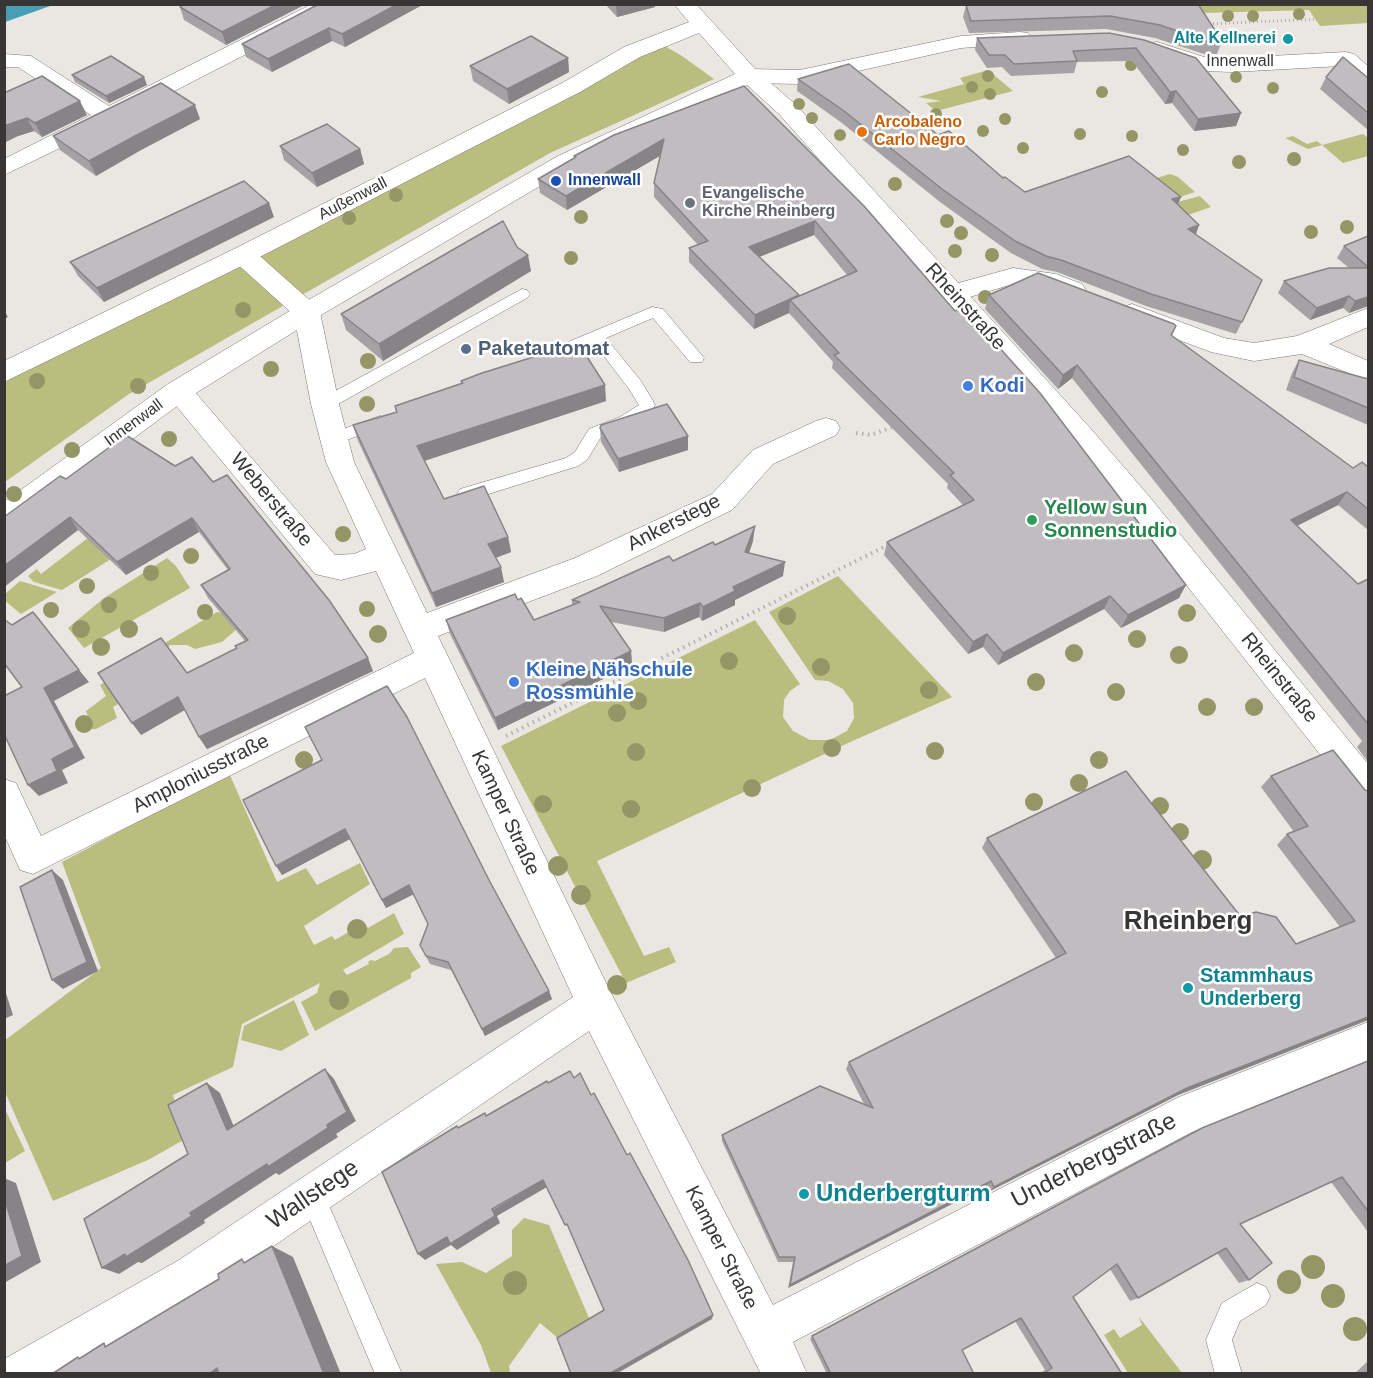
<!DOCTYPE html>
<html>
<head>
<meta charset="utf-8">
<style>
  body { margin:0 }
  #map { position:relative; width:1373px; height:1378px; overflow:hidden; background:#eae7e2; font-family:Arial,sans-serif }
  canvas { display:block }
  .frame { position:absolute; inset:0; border:6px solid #373634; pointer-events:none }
</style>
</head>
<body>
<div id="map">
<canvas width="1373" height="1378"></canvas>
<div class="frame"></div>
</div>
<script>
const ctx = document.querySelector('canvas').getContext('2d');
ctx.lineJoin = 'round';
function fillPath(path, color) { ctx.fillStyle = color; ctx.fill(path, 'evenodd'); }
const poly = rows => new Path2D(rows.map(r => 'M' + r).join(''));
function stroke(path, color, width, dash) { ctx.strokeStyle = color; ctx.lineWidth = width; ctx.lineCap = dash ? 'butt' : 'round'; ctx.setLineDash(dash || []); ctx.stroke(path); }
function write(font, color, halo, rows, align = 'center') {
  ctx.font = font + ' Arial,sans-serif'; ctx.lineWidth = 5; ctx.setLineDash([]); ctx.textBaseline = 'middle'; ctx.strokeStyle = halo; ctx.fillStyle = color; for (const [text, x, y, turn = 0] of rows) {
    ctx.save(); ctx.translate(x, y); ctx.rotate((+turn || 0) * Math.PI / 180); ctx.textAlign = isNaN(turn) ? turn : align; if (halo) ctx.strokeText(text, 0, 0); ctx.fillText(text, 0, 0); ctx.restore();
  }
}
fillPath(poly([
  [1197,5,1368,5,1368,23,1320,26,1309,10,1203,13],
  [663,45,682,56,714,79,550,153,129,394,5,482,5,382,641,54],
  [988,70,1013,91,936,111,926,103,941,101,918,97,964,84,960,78],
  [1363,134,1368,138,1368,156,1343,163,1322,145,1308,149,1285,138,1293,136,1307,144,1317,141,1322,145],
  [1170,174,1178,177,1195,192,1171,200,1146,181],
  [1200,196,1211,207,1179,218,1170,204],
  [93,534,141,540,62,590,34,582,28,576,37,569,41,574],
  [167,558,176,566,190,588,84,648,68,628,104,598],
  [838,576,952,697,848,743,597,861,644,956,669,947,676,962,626,983,501,746,755,620,800,684,790,691,784,700,783,717,793,731,810,740,830,740,847,731,854,718,853,703,843,689,828,681,815,680,769,612],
  [20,581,57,592,21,614,4,600,5,594],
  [217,612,223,613,238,628,222,642,195,649,187,645,170,645,166,649,163,644],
  [138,662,128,698,113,707,117,718,96,729,81,730,89,719,86,711,106,696,100,685],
  [229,773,277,882,306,868,317,885,360,863,370,884,304,926,314,945,332,936,335,940,364,923,368,928,394,913,404,934,343,970,347,975,369,964,368,962,371,960,375,961,389,954,394,948,408,947,421,967,411,973,411,978,315,1031,301,1002,317,993,320,983,242,1024,233,1067,173,1095,185,1139,150,1159,53,1201,5,1092,4,1041,101,968,62,862],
  [294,1000,309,1035,281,1051,241,1040,244,1026],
  [4,1107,25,1151,5,1163,4,1163],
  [524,1218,549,1225,589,1318,559,1339,540,1323,509,1366,510,1373,491,1373,481,1345,436,1264,462,1262,486,1273,512,1256,512,1230],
  [1139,1317,1182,1373,1128,1373,1104,1335,1114,1329,1120,1338,1142,1325]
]), '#b9be7e');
fillPath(poly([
  [8,4,53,4,53,5,5,22,5,6]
]), '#479fb5');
const service = poly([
  [522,289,527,290,530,294,527,298,331,408,319,408,317,404,319,400,522,289],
  [652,307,663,309,704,358,702,362,690,362,653,318,606,338,641,381,653,401,655,405,651,413,632,425,601,437,587,460,578,466,466,501,460,499,457,494,460,489,566,458,575,452,589,429,620,417,639,405,629,389,594,343,550,361,544,360,542,356,544,352,652,307],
  [380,416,386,418,388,422,386,426,335,444,329,442,327,438,329,434,380,416],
  [312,1184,321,1187,402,1374,375,1374,300,1196,303,1187,312,1184],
  [1257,1283,1266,1287,1270,1296,1266,1305,1240,1321,1232,1340,1242,1374,1215,1374,1206,1340,1222,1303,1257,1283]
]);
const minor = poly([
  [312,4,339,4,336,8,116,121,4,175,4,159,91,115,18,67,4,67,4,54,31,56,109,106,312,4],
  [1020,32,1028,33,1031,38,1028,43,961,48,800,84,749,83,741,81,738,76,741,71,749,69,800,70,961,36,1020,32],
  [1157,42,1204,57,1232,58,1346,52,1354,54,1368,66,1368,82,1360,81,1341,66,1232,72,1204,71,1178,65,1149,53,1146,48,1149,43,1157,42],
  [243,247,252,249,316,306,320,312,339,404,354,462,427,613,575,558,712,494,753,450,816,421,826,418,836,421,840,428,836,435,773,464,732,510,597,576,438,636,610,991,773,1305,1179,1097,1368,1022,1368,1061,1192,1132,793,1342,807,1374,761,1374,589,1031,209,1290,66,1374,4,1374,6,1358,179,1260,573,997,425,678,33,874,20,870,4,834,4,779,16,783,41,836,414,653,376,571,341,580,315,574,164,391,168,384,178,381,188,384,335,555,354,554,366,549,326,462,311,404,294,315,234,261,230,255,234,249,243,247],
  [1013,268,1056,274,1082,284,1086,290,1082,296,1073,298,1043,288,1013,284,953,302,944,299,940,293,944,287,1013,268],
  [1132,304,1224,338,1254,343,1297,336,1368,308,1368,327,1329,344,1368,361,1368,381,1302,354,1254,361,1211,352,1123,319,1119,313,1123,307,1132,304]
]);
const tertiary = poly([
  [674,4,696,4,757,71,796,105,1091,429,1148,495,1368,764,1368,804,1356,800,1128,511,1071,443,780,115,747,85,574,166,316,318,188,398,15,526,4,529,4,502,168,384,298,306,558,156,735,74,699,33,640,57,580,92,252,261,4,382,4,361,234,249,564,82,624,47,689,22,674,4]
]);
stroke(service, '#7a7874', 1);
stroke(minor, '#7a7874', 1);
stroke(tertiary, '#7a7874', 1);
stroke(poly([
  [1205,24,1368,17]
]), '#b3b0ac', 3, [1, 3]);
stroke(poly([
  [856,433,871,435,895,426],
  [506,736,888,545]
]), '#b3b0ac', 4, [1.5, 4.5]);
fillPath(service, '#fff');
fillPath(minor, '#fff');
fillPath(tertiary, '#fff');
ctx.fillStyle = '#959666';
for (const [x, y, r] of [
  [1299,14,6],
  [1228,16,6],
  [1253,16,6],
  [1131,65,6],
  [988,76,6],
  [1236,77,6],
  [972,87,6],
  [1273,88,6],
  [1102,92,6],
  [990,94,6],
  [799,104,6],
  [936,114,6],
  [812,118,6],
  [1005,119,6],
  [983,131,6],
  [1080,134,6],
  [840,135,6],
  [1132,136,6],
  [1023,148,6],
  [1183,150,6],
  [1294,159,7],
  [1239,162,7],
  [895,184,7],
  [396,195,7],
  [581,217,7],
  [349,218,7],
  [947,221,7],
  [1347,227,7],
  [1311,232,7],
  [961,233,7],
  [955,251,7],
  [992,255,7],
  [571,258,7],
  [985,297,7],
  [243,310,8],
  [368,361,8],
  [271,369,8],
  [37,381,8],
  [138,386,8],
  [367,404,8],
  [169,439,8],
  [72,450,8],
  [14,494,8],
  [343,534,8],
  [191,556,8],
  [151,573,8],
  [87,586,8],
  [109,605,8],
  [367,609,8],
  [51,610,8],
  [205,612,8],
  [1187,613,9],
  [787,616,9],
  [81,629,9],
  [129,629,9],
  [378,634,9],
  [1137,639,9],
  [101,647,9],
  [1074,653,9],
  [1179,655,9],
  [729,661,9],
  [821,667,9],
  [1036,682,9],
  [929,690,9],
  [1116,692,9],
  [638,701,9],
  [1207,707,9],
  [1254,707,9],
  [617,713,9],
  [84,724,9],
  [832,748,9],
  [935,751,9],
  [636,752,9],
  [304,760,9],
  [1099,760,9],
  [1079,783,9],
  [752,788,9],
  [1034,802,9],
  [543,804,9],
  [1160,806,9],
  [631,809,9],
  [1180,832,9],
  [1202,860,10],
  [558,866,10],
  [581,895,10],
  [357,929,10],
  [617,985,10],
  [339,1000,10],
  [1313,1267,12],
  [1289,1282,12],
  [515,1283,12],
  [1333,1296,12],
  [1355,1329,12]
]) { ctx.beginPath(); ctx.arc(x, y, r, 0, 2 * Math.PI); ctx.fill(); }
fillPath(poly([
  [184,4,306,4,226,45,184,20,180,7],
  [319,4,424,4,345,47,332,41,272,72,246,57,242,44],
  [605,4,655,4,655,7,617,17],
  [1198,4,1222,41,1217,54,1204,54,1155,38,1106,29,969,33,963,17,966,5],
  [977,38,1144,40,1241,113,1236,126,1194,131,1172,103,1165,104,1132,61,1077,62,1074,73,1011,76,1002,67,987,68,975,50],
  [568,58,569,72,509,104,473,81,470,66],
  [72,75,147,85,109,103,75,82],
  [1326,77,1368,78,1368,130,1320,89],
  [798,79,938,135,1003,178,1025,192,1178,205,1199,225,1196,235,1262,280,1236,334,1146,306,1057,272,1042,269,1011,253,940,202,842,123,797,91],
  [744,86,1179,598,1121,628,1104,609,998,665,983,647,968,654,884,555,887,542,963,505,947,488,948,484,832,368,833,362,789,313,754,329,689,262,689,248,698,245,654,197,654,183,661,155,567,210,540,193,538,179,574,158,574,156],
  [814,235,847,275,799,296,759,257],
  [4,93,87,115,42,137,34,131,18,136],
  [200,119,141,150,96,176,60,150,53,136],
  [280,146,360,149,364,164,317,187,284,160],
  [274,217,104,302,78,276,70,262],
  [1368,236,1368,306,1349,313,1343,308,1310,320,1278,293,1284,281,1349,268,1337,258,1344,246],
  [517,247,531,271,383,361,346,330,341,314],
  [989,295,1176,326,1172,336,1353,468,1368,467,1368,530,1338,505,1297,526,1358,584,1368,579,1368,762,1357,747,1362,741,1072,378,1058,389,985,309],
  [1299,360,1368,379,1368,425,1286,390,1292,373],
  [461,381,606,401,424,461,444,499,508,537,511,552,496,558,504,582,436,607,358,441,353,425,396,412,395,406,461,383],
  [600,428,688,450,619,472,601,442],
  [175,466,213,482,373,671,207,749,199,737,185,710,141,735,187,673,236,648,245,641,208,598,201,585,228,570,199,532,126,575,78,530,4,587,4,517,66,479],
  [753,541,749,553,783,576,735,600,735,605,702,621,699,617,664,632,611,622,631,651,632,665,498,730,450,634,446,620,518,600,534,620,572,605,572,600,715,545],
  [1271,776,1368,791,1368,1020,1178,1095,988,1192,985,1187,788,1288,793,1262,778,1262,722,1141,722,1135,864,1104,846,1069,849,1062,1056,958,982,848,987,838,1241,917,1296,944,1340,927,1277,845,1287,834,1294,832,1261,787],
  [243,800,489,880,552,999,485,1036,451,970,430,964,420,945,428,924,414,894,386,908,350,839,282,875],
  [1368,1061,1368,1232,1331,1182,1240,1224,1249,1280,1239,1283,1217,1253,1138,1298,1130,1301,1110,1269,1073,1297,1122,1374,1038,1374,1045,1370,1015,1321,962,1350,974,1374,827,1374,810,1339,812,1336],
  [1368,1361,1368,1374,1354,1374]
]), '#a5a2a5');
fillPath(poly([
  [277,4,306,4,226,45,222,32],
  [398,4,424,4,345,47,342,34],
  [616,4,655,4,655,7,617,17],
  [329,28,332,41,272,72,268,59],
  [568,58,569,72,509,104,507,89],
  [144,77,147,85,109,103,106,96],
  [1176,91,1172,103,1165,104,1170,92],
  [80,101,87,115,42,137,35,123],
  [195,105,200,119,141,150,96,176,89,161,135,136],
  [1241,113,1236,126,1194,131,1198,119],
  [27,118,34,131,18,136,4,143,4,126],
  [664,139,665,153,567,210,566,196],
  [360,149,364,164,317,187,312,173],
  [1181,197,1176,209,1172,199],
  [269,203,274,217,104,302,97,288],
  [815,221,814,235,749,261,749,247],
  [1199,225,1194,238,1188,229],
  [528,255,531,271,383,361,379,344],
  [799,295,790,300,789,313,754,329,755,315],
  [1349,296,1343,308,1310,320,1317,308],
  [1368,297,1368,306,1349,313,1355,301],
  [4,310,8,317,4,319],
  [1077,365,1072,378,1058,389,1063,375],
  [605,385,606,401,421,462,417,446],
  [688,436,688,450,619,472,618,459],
  [1347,492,1338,505,1283,533,1291,520],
  [70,517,78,530,4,587,4,566],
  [192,518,199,532,126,575,117,562],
  [755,526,753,541,744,567,745,552],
  [508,537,511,552,492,559,488,544],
  [785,562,783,576,735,600,735,605,702,621,703,607,733,587],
  [501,567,504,582,436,607,432,593],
  [1186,585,1179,598,1121,628,1128,615],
  [1110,596,1104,609,998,665,1003,653],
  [700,603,699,617,664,632,664,618],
  [987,634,983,647,968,654,973,642],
  [631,651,632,665,498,730,495,718],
  [368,658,373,671,207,749,199,737],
  [79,670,89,682,54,701,85,758,62,770,68,783,39,796,28,785,52,759,44,688],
  [178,697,186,709,141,735,132,723],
  [345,829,350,839,282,875,276,866],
  [52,870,63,880,98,971,63,989,52,980],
  [409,885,414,894,386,908,382,900],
  [4,987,13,1015,4,1019],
  [549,991,552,999,485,1036,482,1029],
  [1368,1017,1368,1020,1178,1095,988,1192,994,1187,1187,1088],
  [325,1069,334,1079,356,1121,336,1134,338,1137,279,1175,276,1173,204,1220,205,1223,142,1263,138,1262,119,1274,102,1268,327,1125],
  [207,1083,220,1093,239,1139,227,1130],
  [4,1178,16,1183,41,1262,4,1283],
  [543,1180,547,1187,497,1216,500,1223,457,1250,451,1245,425,1260,418,1254],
  [991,1181,985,1187,788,1288,790,1285],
  [272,1246,293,1257,341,1374,324,1374],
  [713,1315,712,1319,616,1374,609,1374],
  [217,1368,242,1374,209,1374]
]), '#868486');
const building = poly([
  [184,4,277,4,222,32,180,7,184,4],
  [319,4,398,4,342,34,329,28,268,59,242,44,319,4],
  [1198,4,1222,41,1208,42,1160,25,1110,16,971,21,966,5,1198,4],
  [1109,33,1144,40,1196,58,1241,113,1198,119,1176,91,1170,92,1136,48,1073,51,1077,61,1014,64,1005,55,989,55,977,38,1109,33],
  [531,36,568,58,507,89,470,66,531,36],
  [111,56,144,77,106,96,72,75,111,56],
  [1343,57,1368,78,1368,113,1326,77,1343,57],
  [849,64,938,135,949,131,1003,178,1005,177,1025,192,1129,156,1181,197,1172,199,1199,225,1188,229,1262,280,1242,322,1151,294,1061,260,1046,256,1015,241,942,189,844,111,798,79,849,64],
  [42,76,80,101,35,123,27,118,4,126,4,93,42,76],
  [161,83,195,105,135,136,89,161,53,136,161,83],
  [744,86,864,206,955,311,963,307,1040,393,1186,585,1128,615,1110,596,1003,653,987,634,973,642,887,542,974,500,950,475,954,473,834,355,839,353,790,300,857,271,815,221,749,247,799,295,755,315,689,248,708,241,654,183,664,139,566,196,538,179,576,157,574,156,614,135,744,86],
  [327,124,360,149,312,173,280,146,327,124],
  [244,181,269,203,97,288,70,262,244,181],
  [503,221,517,247,528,255,379,344,341,314,503,221],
  [1368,236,1368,267,1344,246,1368,236],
  [1329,268,1368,268,1368,297,1355,301,1349,296,1317,308,1284,281,1329,268],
  [1038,273,1174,324,1176,326,1171,335,1353,468,1362,462,1368,467,1368,509,1347,492,1291,520,1358,584,1368,579,1368,724,1077,365,1063,375,989,295,1038,273],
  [572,345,578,354,584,352,605,385,417,446,444,499,484,486,508,537,488,544,501,567,432,593,353,425,397,412,395,406,463,383,461,381,482,373,572,345],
  [1299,360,1368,379,1368,408,1294,377,1299,360],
  [667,404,688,436,618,459,600,428,601,425,667,404],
  [126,435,175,466,192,457,213,482,227,475,329,600,368,658,199,737,178,697,132,723,98,673,161,638,187,673,237,648,235,646,248,640,201,585,230,569,192,518,117,562,70,517,4,566,4,517,60,476,66,479,126,435],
  [755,526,745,552,785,562,733,587,735,591,703,607,700,603,664,618,600,606,631,651,495,718,446,620,515,594,518,600,521,598,534,620,580,602,572,600,669,556,673,561,713,542,715,545,755,526],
  [33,612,79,670,44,688,75,747,52,759,57,771,28,785,4,734,4,696,22,687,4,663,4,619,12,625,33,612],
  [387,686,407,717,489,880,549,991,482,1029,448,962,426,956,420,945,428,924,409,885,382,900,345,829,276,866,243,800,322,760,305,727,387,686],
  [1333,750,1365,790,1368,791,1368,1017,1187,1088,994,1187,991,1181,790,1285,795,1257,779,1257,722,1135,820,1086,873,1108,849,1062,1066,953,987,838,1126,771,1241,917,1256,912,1276,917,1296,944,1355,921,1287,834,1308,826,1271,776,1333,750],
  [52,870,87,962,52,980,20,887,52,870],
  [1368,1061,1368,1211,1342,1177,1240,1224,1272,1263,1249,1280,1226,1248,1138,1298,1117,1264,1073,1297,1122,1374,1043,1374,1052,1368,1021,1318,962,1350,974,1374,831,1374,812,1336,1202,1128,1368,1061],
  [325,1069,347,1112,327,1125,328,1128,268,1167,267,1164,190,1213,192,1216,126,1257,125,1254,102,1268,84,1219,188,1154,168,1105,207,1083,227,1130,325,1069],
  [570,1071,574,1078,580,1073,591,1095,594,1093,627,1155,630,1153,688,1260,713,1315,609,1374,571,1374,557,1338,604,1310,567,1224,565,1225,543,1180,492,1209,495,1216,450,1244,447,1237,418,1254,382,1172,457,1126,458,1128,485,1113,486,1116,547,1081,548,1083,570,1071],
  [4,1197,22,1256,4,1266,4,1197],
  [272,1246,324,1374,219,1374,217,1368,209,1374,52,1374,78,1357,79,1359,104,1343,105,1347,219,1279,218,1274,242,1259,244,1263,272,1246]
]);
fillPath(building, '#c0bcc0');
stroke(building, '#868486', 1.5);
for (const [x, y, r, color] of [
  [1288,39,6,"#0f9aa8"],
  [862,132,6,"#e8710a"],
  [556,181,6,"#1a4fb4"],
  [690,203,6,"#6b7280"],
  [466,349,6,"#5c6f8a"],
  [968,386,6,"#3f7fe0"],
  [1032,520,6,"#2e9e5b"],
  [514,682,6,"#3f7fe0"],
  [1188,988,6,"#0f9aa8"],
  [804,1194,6,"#0f9aa8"]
]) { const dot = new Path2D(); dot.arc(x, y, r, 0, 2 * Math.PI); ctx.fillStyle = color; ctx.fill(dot); stroke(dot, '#fff', 2); }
write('bold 16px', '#0d838f', '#fff', [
  ["Alte Kellnerei",1276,39]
], 'right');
write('16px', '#373634', '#fff', [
  ["Innenwall",1240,62],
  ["Außenwall",353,199,-27],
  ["Innenwall",134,423,-36]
]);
write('bold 16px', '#c56008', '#fff', [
  ["Arcobaleno",874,123],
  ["Carlo Negro",874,141]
], 'left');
write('bold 16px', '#164399', '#fff', [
  ["Innenwall",568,181]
], 'left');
write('bold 16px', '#5b616d', '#fff', [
  ["Evangelische",702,194],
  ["Kirche Rheinberg",702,212]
], 'left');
write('20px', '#373634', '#fff', [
  ["Rheinstraße",965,307,48],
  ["Weberstraße",271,500,50],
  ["Ankerstege",674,523,-27],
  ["Rheinstraße",1279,678,51],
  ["Amploniusstraße",201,774,-27],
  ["Kamper Straße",505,813,65],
  ["Kamper Straße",721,1248,63]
]);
write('bold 20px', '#4e5e75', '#fff', [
  ["Paketautomat",478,349]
], 'left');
write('bold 20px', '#366cbe', '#fff', [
  ["Kodi",980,386],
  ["Kleine Nähschule",526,670],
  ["Rossmühle",526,693]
], 'left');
write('bold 20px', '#27864d', '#fff', [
  ["Yellow sun",1044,508],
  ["Sonnenstudio",1044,531]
], 'left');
write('bold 20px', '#0d838f', '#fff', [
  ["Stammhaus",1200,976],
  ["Underberg",1200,999]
], 'left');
write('24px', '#373634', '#fff', [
  ["Underbergstraße",1094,1161,-27],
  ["Wallstege",313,1195,-34]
]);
write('bold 24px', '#0d838f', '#fff', [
  ["Underbergturm",816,1194]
], 'left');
write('bold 26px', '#373634', '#fff', [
  ["Rheinberg",1188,922]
]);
</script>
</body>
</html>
